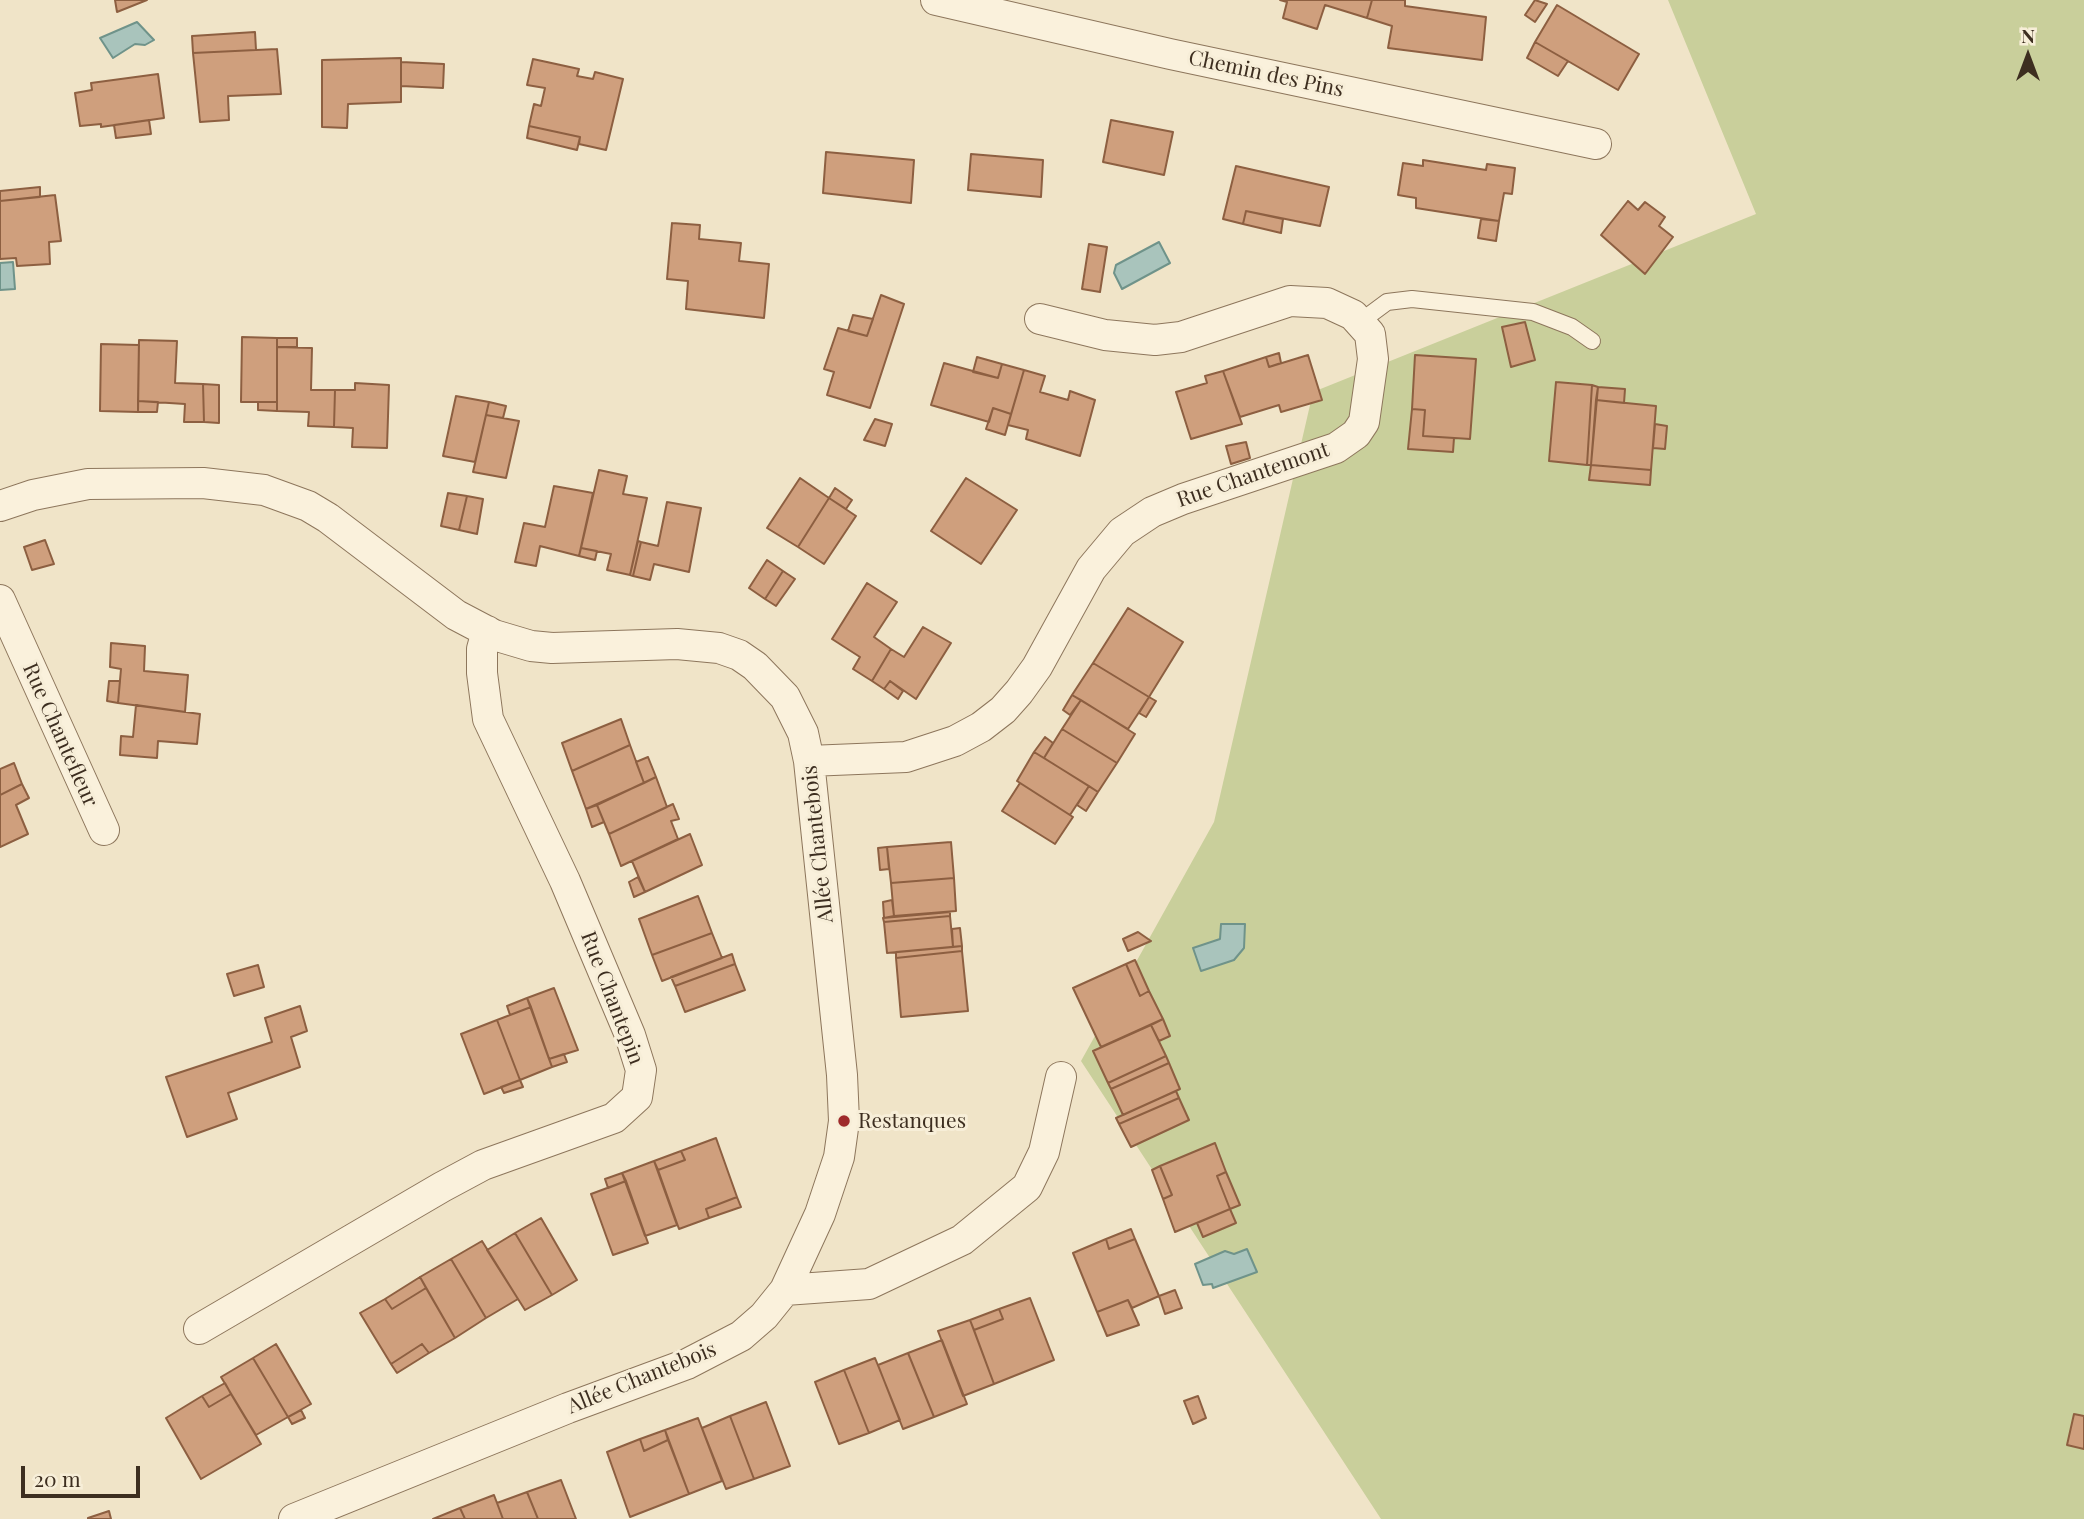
<!DOCTYPE html>
<html>
<head>
<meta charset="utf-8">
<style>
  body { margin:0 }
  #map { position:relative; width:2084px; height:1519px; overflow:hidden; background:#f0e4c8; font-family:"Playfair Display",serif }
  canvas { display:block }
  .north { position:absolute; left:1993px; top:21px; width:70px; height:70px; -webkit-text-stroke:5px #f7eed8; paint-order:stroke; rotate:0deg; font-size:19px; font-weight:700; line-height:28px; text-align:center; color:#3d2e20 }
  .north::after { content:''; display:block; margin:auto; width:24px; height:32px; background:#3d2e20; clip-path:polygon(50% 0,100% 100%,50% 72%,0 100%) }
  .scale { position:absolute; left:21px; top:1466px; width:119px; height:32px; box-sizing:border-box; border:4px solid #3d2e20; border-top:0; padding-left:9px; font-size:21px; line-height:24px; white-space:nowrap; color:#3d2e20; -webkit-text-stroke:5px #f7eed8; paint-order:stroke }
</style>
</head>
<body>
<div id="map">
<canvas width="2084" height="1519"></canvas>
<div class="north">N</div>
<div class="scale">20 m</div>
</div>
<script>
const ctx = document.querySelector('canvas').getContext('2d');
ctx.lineJoin = 'round';
function fillPath(path, color) { ctx.fillStyle = color; ctx.fill(path, 'evenodd'); }
const poly = rows => new Path2D(rows.map(r => 'M' + r).join(''));
function stroke(path, color, width, dash) { ctx.strokeStyle = color; ctx.lineWidth = width; ctx.lineCap = dash ? 'butt' : 'round'; ctx.setLineDash(dash || []); ctx.stroke(path); }
function write(font, color, halo, rows, align = 'center') {
  ctx.font = font + ' "Playfair Display",serif'; ctx.lineWidth = 6; ctx.setLineDash([]); ctx.textBaseline = 'middle'; ctx.strokeStyle = halo; ctx.fillStyle = color; for (const [text, x, y, turn = 0] of rows) {
    ctx.save(); ctx.translate(x, y); ctx.rotate((+turn || 0) * Math.PI / 180); ctx.textAlign = isNaN(turn) ? turn : align; if (halo) ctx.strokeText(text, 0, 0); ctx.fillText(text, 0, 0); ctx.restore();
  }
}
fillPath(poly([
  [1668,0,2084,0,2084,1519,1381,1519,1081,1061,1214,822,1313,392,1756,214]
]), '#c9cf9b');
const water = poly([
  [137,22,154,40,145,45,135,44,113,58,100,38,137,22],
  [1159,242,1170,263,1122,289,1114,273,1116,265,1159,242],
  [13,262,15,289,0,290,0,263,13,262],
  [1221,924,1245,924,1244,948,1234,960,1201,971,1193,948,1220,939,1221,924],
  [1247,1249,1257,1272,1213,1288,1212,1284,1203,1285,1195,1264,1225,1251,1234,1254,1247,1249]
]);
fillPath(water, '#a9c4bc');
stroke(water, '#6f938a', 2);
const building = poly([
  [115,0,147,0,117,12,115,0],
  [1280,0,1372,0,1367,18,1325,5,1317,29,1283,18,1287,2,1280,0],
  [1372,0,1405,0,1405,6,1486,17,1482,60,1388,48,1392,26,1367,18,1372,0],
  [1535,0,1547,4,1535,22,1525,15,1535,0],
  [1557,5,1639,54,1618,90,1535,42,1557,5],
  [255,32,256,50,193,53,192,36,255,32],
  [1535,42,1568,61,1558,76,1527,58,1535,42],
  [277,49,281,94,228,96,229,120,200,122,193,53,277,49],
  [401,58,401,102,348,104,347,128,322,127,322,60,401,58],
  [533,59,579,69,577,76,593,79,595,72,623,79,606,150,579,144,580,137,529,126,534,104,541,106,545,88,527,85,533,59],
  [401,62,444,64,443,88,401,86,401,62],
  [158,74,164,118,101,127,101,124,80,126,75,93,92,90,91,83,158,74],
  [149,120,151,134,116,138,114,125,149,120],
  [1111,120,1173,132,1164,175,1103,162,1111,120],
  [529,126,580,137,577,150,527,138,529,126],
  [826,152,914,160,911,203,823,193,826,152],
  [971,154,1043,160,1041,197,968,190,971,154],
  [1423,160,1486,170,1487,164,1515,168,1512,194,1504,193,1499,221,1416,208,1416,198,1398,195,1403,163,1423,166,1423,160],
  [1236,166,1329,187,1320,226,1246,211,1243,224,1223,219,1236,166],
  [40,187,40,197,0,201,0,191,40,187],
  [55,195,61,241,49,242,50,264,17,266,16,258,0,259,0,201,55,195],
  [1628,201,1638,210,1645,202,1665,217,1659,226,1673,237,1645,274,1601,235,1628,201],
  [1246,211,1283,219,1281,233,1243,224,1246,211],
  [1481,219,1499,221,1496,241,1478,238,1481,219],
  [672,223,700,225,699,239,741,243,739,261,769,264,764,318,686,309,688,281,667,279,672,223],
  [1089,244,1107,247,1100,292,1082,289,1089,244],
  [881,295,904,304,870,408,827,395,834,372,824,369,838,328,867,336,881,295],
  [853,315,873,319,867,336,848,331,853,315],
  [1525,322,1535,360,1511,367,1502,327,1525,322],
  [242,337,277,338,277,402,241,402,242,337],
  [277,338,297,338,297,347,277,347,277,338],
  [139,340,177,341,175,383,203,384,204,422,184,422,185,404,138,401,139,340],
  [101,344,139,345,138,412,100,411,101,344],
  [277,347,312,348,311,390,335,390,334,427,308,426,309,412,277,411,277,347],
  [1279,353,1281,363,1269,367,1266,357,1279,353],
  [1308,355,1322,400,1281,412,1279,405,1240,417,1223,371,1266,357,1269,367,1308,355],
  [1415,355,1476,359,1470,439,1423,436,1425,410,1412,409,1415,355],
  [977,357,1002,364,998,378,973,372,977,357],
  [944,363,998,378,1002,364,1024,370,1011,414,993,408,989,422,931,405,944,363],
  [1024,370,1045,376,1040,392,1068,400,1070,391,1095,400,1080,456,1026,439,1028,430,1008,425,1024,370],
  [1223,371,1242,424,1191,439,1176,392,1207,383,1205,376,1223,371],
  [1556,382,1592,385,1587,465,1549,461,1556,382],
  [355,383,389,385,387,448,352,447,353,428,334,427,335,390,355,390,355,383],
  [203,384,219,385,219,423,204,422,203,384],
  [1592,385,1598,387,1591,465,1587,465,1592,385],
  [1598,387,1625,389,1624,403,1596,400,1598,387],
  [456,396,489,402,475,462,443,456,456,396],
  [1596,400,1656,406,1651,470,1591,465,1596,400],
  [138,401,158,402,157,412,138,412,138,401],
  [258,402,277,402,277,411,258,410,258,402],
  [489,402,506,406,503,418,486,415,489,402],
  [993,408,1011,414,1005,435,986,429,993,408],
  [1412,409,1425,410,1423,436,1454,438,1453,452,1408,449,1412,409],
  [486,415,519,421,506,478,473,472,486,415],
  [875,419,892,424,885,446,864,440,875,419],
  [1655,424,1667,426,1665,449,1653,448,1655,424],
  [1246,442,1250,458,1231,464,1226,446,1246,442],
  [1591,465,1651,470,1650,485,1589,480,1591,465],
  [599,470,627,476,623,494,647,498,630,575,607,570,611,554,581,548,599,470],
  [800,478,829,498,798,547,767,528,800,478],
  [966,478,1017,510,981,564,931,531,966,478],
  [554,486,593,493,579,556,540,546,536,566,515,562,524,523,545,527,554,486],
  [835,488,852,500,846,509,829,498,835,488],
  [448,493,467,496,459,530,441,526,448,493],
  [467,496,483,499,477,534,459,530,467,496],
  [829,498,856,516,824,564,798,547,829,498],
  [667,502,701,508,689,572,654,564,650,580,633,576,641,542,658,546,667,502],
  [45,540,54,564,32,570,24,547,45,540],
  [638,541,641,542,633,576,630,575,638,541],
  [581,548,597,551,595,560,579,556,581,548],
  [767,560,783,571,765,599,749,588,767,560],
  [783,571,795,579,776,606,765,599,783,571],
  [867,583,897,602,874,637,891,649,872,681,853,669,860,657,832,639,867,583],
  [1128,608,1183,642,1149,697,1093,663,1128,608],
  [923,627,951,643,916,699,890,681,884,689,872,681,891,649,904,657,923,627],
  [111,643,145,646,144,671,188,675,185,712,118,703,121,669,110,667,111,643],
  [1093,663,1149,697,1128,729,1072,695,1093,663],
  [109,681,120,681,118,703,107,701,109,681],
  [890,681,903,691,898,699,884,689,890,681],
  [1072,695,1081,700,1070,715,1063,710,1072,695],
  [1149,697,1156,701,1146,717,1139,713,1149,697],
  [1081,700,1135,734,1117,763,1062,729,1081,700],
  [136,705,200,714,197,744,158,741,157,758,120,755,121,736,133,737,136,705],
  [621,719,630,745,572,771,562,743,621,719],
  [1062,729,1117,763,1098,792,1044,758,1062,729],
  [1045,737,1053,743,1044,758,1034,752,1045,737],
  [630,745,644,783,586,809,572,771,630,745],
  [1034,752,1089,786,1070,815,1017,781,1034,752],
  [648,757,656,777,644,783,636,762,648,757],
  [14,763,22,784,0,795,0,769,14,763],
  [656,777,667,807,609,834,597,805,656,777],
  [1020,783,1073,817,1055,844,1002,811,1020,783],
  [22,784,29,798,16,805,28,834,0,847,0,795,22,784],
  [1089,786,1098,792,1086,811,1077,805,1089,786],
  [673,804,679,819,671,821,678,839,621,866,609,834,673,804],
  [597,805,604,822,592,827,586,809,597,805],
  [690,834,702,865,645,892,632,861,690,834],
  [951,842,954,878,891,883,887,847,951,842],
  [887,847,889,869,880,870,878,848,887,847],
  [638,877,645,892,634,897,629,882,638,877],
  [954,878,956,911,894,916,891,883,954,878],
  [698,896,712,933,652,955,639,919,698,896],
  [892,900,894,916,884,918,883,902,892,900],
  [950,912,950,916,884,922,883,918,950,912],
  [950,916,953,947,887,953,884,922,950,916],
  [960,928,962,946,953,947,952,929,960,928],
  [1138,932,1151,941,1128,951,1123,939,1138,932],
  [712,933,722,958,662,981,652,955,712,933],
  [962,946,962,951,896,958,896,952,962,946],
  [962,951,968,1011,901,1017,896,958,962,951],
  [732,954,735,964,675,986,671,977,732,954],
  [1135,960,1149,991,1140,996,1126,964,1135,960],
  [735,964,745,990,685,1012,675,986,735,964],
  [1126,964,1140,996,1149,991,1163,1019,1101,1047,1073,988,1126,964],
  [258,965,264,987,234,996,227,974,258,965],
  [554,988,578,1050,549,1059,527,998,554,988],
  [527,998,531,1007,510,1015,507,1006,527,998],
  [300,1006,307,1031,291,1037,300,1067,228,1093,237,1119,187,1137,166,1077,272,1042,265,1018,300,1006],
  [531,1007,552,1067,520,1080,497,1020,531,1007],
  [1163,1019,1170,1036,1159,1041,1151,1025,1163,1019],
  [497,1020,520,1080,484,1094,461,1034,497,1020],
  [1151,1025,1166,1056,1108,1083,1093,1051,1151,1025],
  [564,1054,567,1062,552,1067,549,1059,564,1054],
  [1166,1056,1169,1063,1111,1089,1108,1083,1166,1056],
  [1169,1063,1180,1089,1123,1115,1111,1089,1169,1063],
  [520,1080,523,1087,504,1093,501,1087,520,1080],
  [1176,1091,1179,1098,1119,1124,1116,1118,1176,1091],
  [1179,1098,1189,1120,1131,1147,1119,1124,1179,1098],
  [716,1138,737,1197,706,1209,709,1218,679,1229,658,1170,685,1160,681,1151,716,1138],
  [1215,1143,1226,1172,1217,1176,1230,1209,1175,1232,1163,1199,1172,1195,1160,1166,1215,1143],
  [681,1151,685,1160,658,1170,654,1161,681,1151],
  [654,1161,677,1225,645,1236,622,1173,654,1161],
  [1160,1166,1172,1195,1163,1199,1152,1170,1160,1166],
  [1226,1172,1240,1205,1230,1209,1217,1176,1226,1172],
  [622,1173,626,1181,608,1188,605,1179,622,1173],
  [626,1181,648,1243,613,1255,591,1194,626,1181],
  [737,1197,741,1207,709,1218,706,1209,737,1197],
  [1230,1209,1236,1223,1203,1237,1197,1223,1230,1209],
  [541,1218,577,1280,552,1295,515,1233,541,1218],
  [1131,1229,1135,1239,1109,1249,1106,1239,1131,1229],
  [515,1233,552,1295,525,1310,487,1250,515,1233],
  [1106,1239,1109,1249,1135,1239,1159,1296,1132,1308,1128,1300,1097,1312,1073,1253,1106,1239],
  [482,1241,518,1299,486,1318,451,1259,482,1241],
  [451,1259,486,1318,455,1338,420,1277,451,1259],
  [420,1277,426,1288,392,1309,385,1299,420,1277],
  [426,1288,455,1338,429,1353,422,1344,391,1364,360,1313,385,1299,392,1309,426,1288],
  [1175,1290,1182,1308,1165,1314,1159,1296,1175,1290],
  [1030,1298,1054,1360,994,1384,974,1330,1003,1319,999,1309,1030,1298],
  [1128,1300,1139,1325,1107,1336,1097,1312,1128,1300],
  [999,1309,1003,1319,974,1330,970,1320,999,1309],
  [970,1320,994,1384,963,1396,938,1331,970,1320],
  [942,1340,967,1404,934,1417,908,1353,942,1340],
  [276,1344,311,1404,288,1417,253,1358,276,1344],
  [422,1344,429,1353,397,1373,391,1364,422,1344],
  [908,1353,934,1417,903,1429,878,1365,908,1353],
  [253,1358,288,1417,256,1435,221,1377,253,1358],
  [875,1358,900,1420,869,1433,844,1370,875,1358],
  [844,1370,869,1433,839,1444,815,1382,844,1370],
  [225,1383,231,1394,209,1407,202,1396,225,1383],
  [231,1394,261,1444,201,1479,166,1418,202,1396,209,1407,231,1394],
  [1198,1396,1206,1418,1193,1424,1184,1401,1198,1396],
  [766,1402,790,1466,754,1479,730,1416,766,1402],
  [301,1410,305,1418,292,1424,288,1417,301,1410],
  [2074,1414,2084,1416,2084,1449,2067,1445,2074,1414],
  [730,1416,754,1479,726,1489,702,1428,730,1416],
  [698,1418,722,1481,689,1494,665,1430,698,1418],
  [665,1430,668,1440,644,1451,640,1439,665,1430],
  [640,1439,644,1451,668,1440,689,1494,630,1517,607,1452,640,1439],
  [561,1480,576,1519,538,1519,527,1492,561,1480],
  [527,1492,538,1519,503,1519,497,1503,527,1492],
  [494,1495,503,1519,465,1519,460,1508,494,1495],
  [460,1508,465,1519,433,1519,460,1508],
  [109,1511,111,1519,88,1519,88,1518,109,1511]
]);
fillPath(building, '#cf9f7d');
stroke(building, '#8d5f41', 2);
const lane = poly([
  [1360,322,1387,302,1412,299,1533,312,1572,327,1592,341]
]);
const street = poly([
  [936,0,1170,54,1596,144],
  [0,506,33,495,88,484,203,483,264,490,308,506,328,518,456,615,494,635,531,646,552,648,677,644,719,648,739,655,755,666,785,697,803,733,809,761,842,1075,844,1121,839,1157,820,1214,785,1290,764,1316,741,1336,687,1364,568,1408,294,1519],
  [0,600,104,830],
  [809,761,906,757,955,741,981,727,1003,710,1019,692,1037,667,1091,569,1122,532,1152,512,1183,499,1336,448,1356,434,1364,422,1373,359,1370,334,1353,315,1327,303,1290,301,1181,337,1155,340,1105,335,1040,319],
  [785,1290,869,1284,962,1240,1027,1187,1044,1152,1061,1077],
  [199,1329,442,1187,483,1165,614,1118,637,1097,641,1070,630,1035,565,881,488,719,482,673,482,649,487,631]
]);
stroke(lane, '#8d765c', 18);
stroke(street, '#8d765c', 32);
stroke(lane, '#faf1dc', 16);
stroke(street, '#faf1dc', 30);
for (const [x, y, r, color] of [
  [844,1121,7,"#9e2a2b"]
]) { const dot = new Path2D(); dot.arc(x, y, r, 0, 2 * Math.PI); ctx.fillStyle = color; ctx.fill(dot); stroke(dot, '#f7eed8', 2.5); }
write('21px', '#3d2e20', '#f7eed8', [
  ["Chemin des Pins",1266,74,12],
  ["Rue Chantemont",1253,475,-19],
  ["Rue Chantefleur",60,735,66],
  ["Allée Chantebois",818,844,-96],
  ["Rue Chantepin",612,998,69],
  ["Allée Chantebois",642,1378,-22]
]);
write('21px', '#3d2e20', '#f7eed8', [
  ["Restanques",858,1121]
], 'left');
</script>
</body>
</html>
